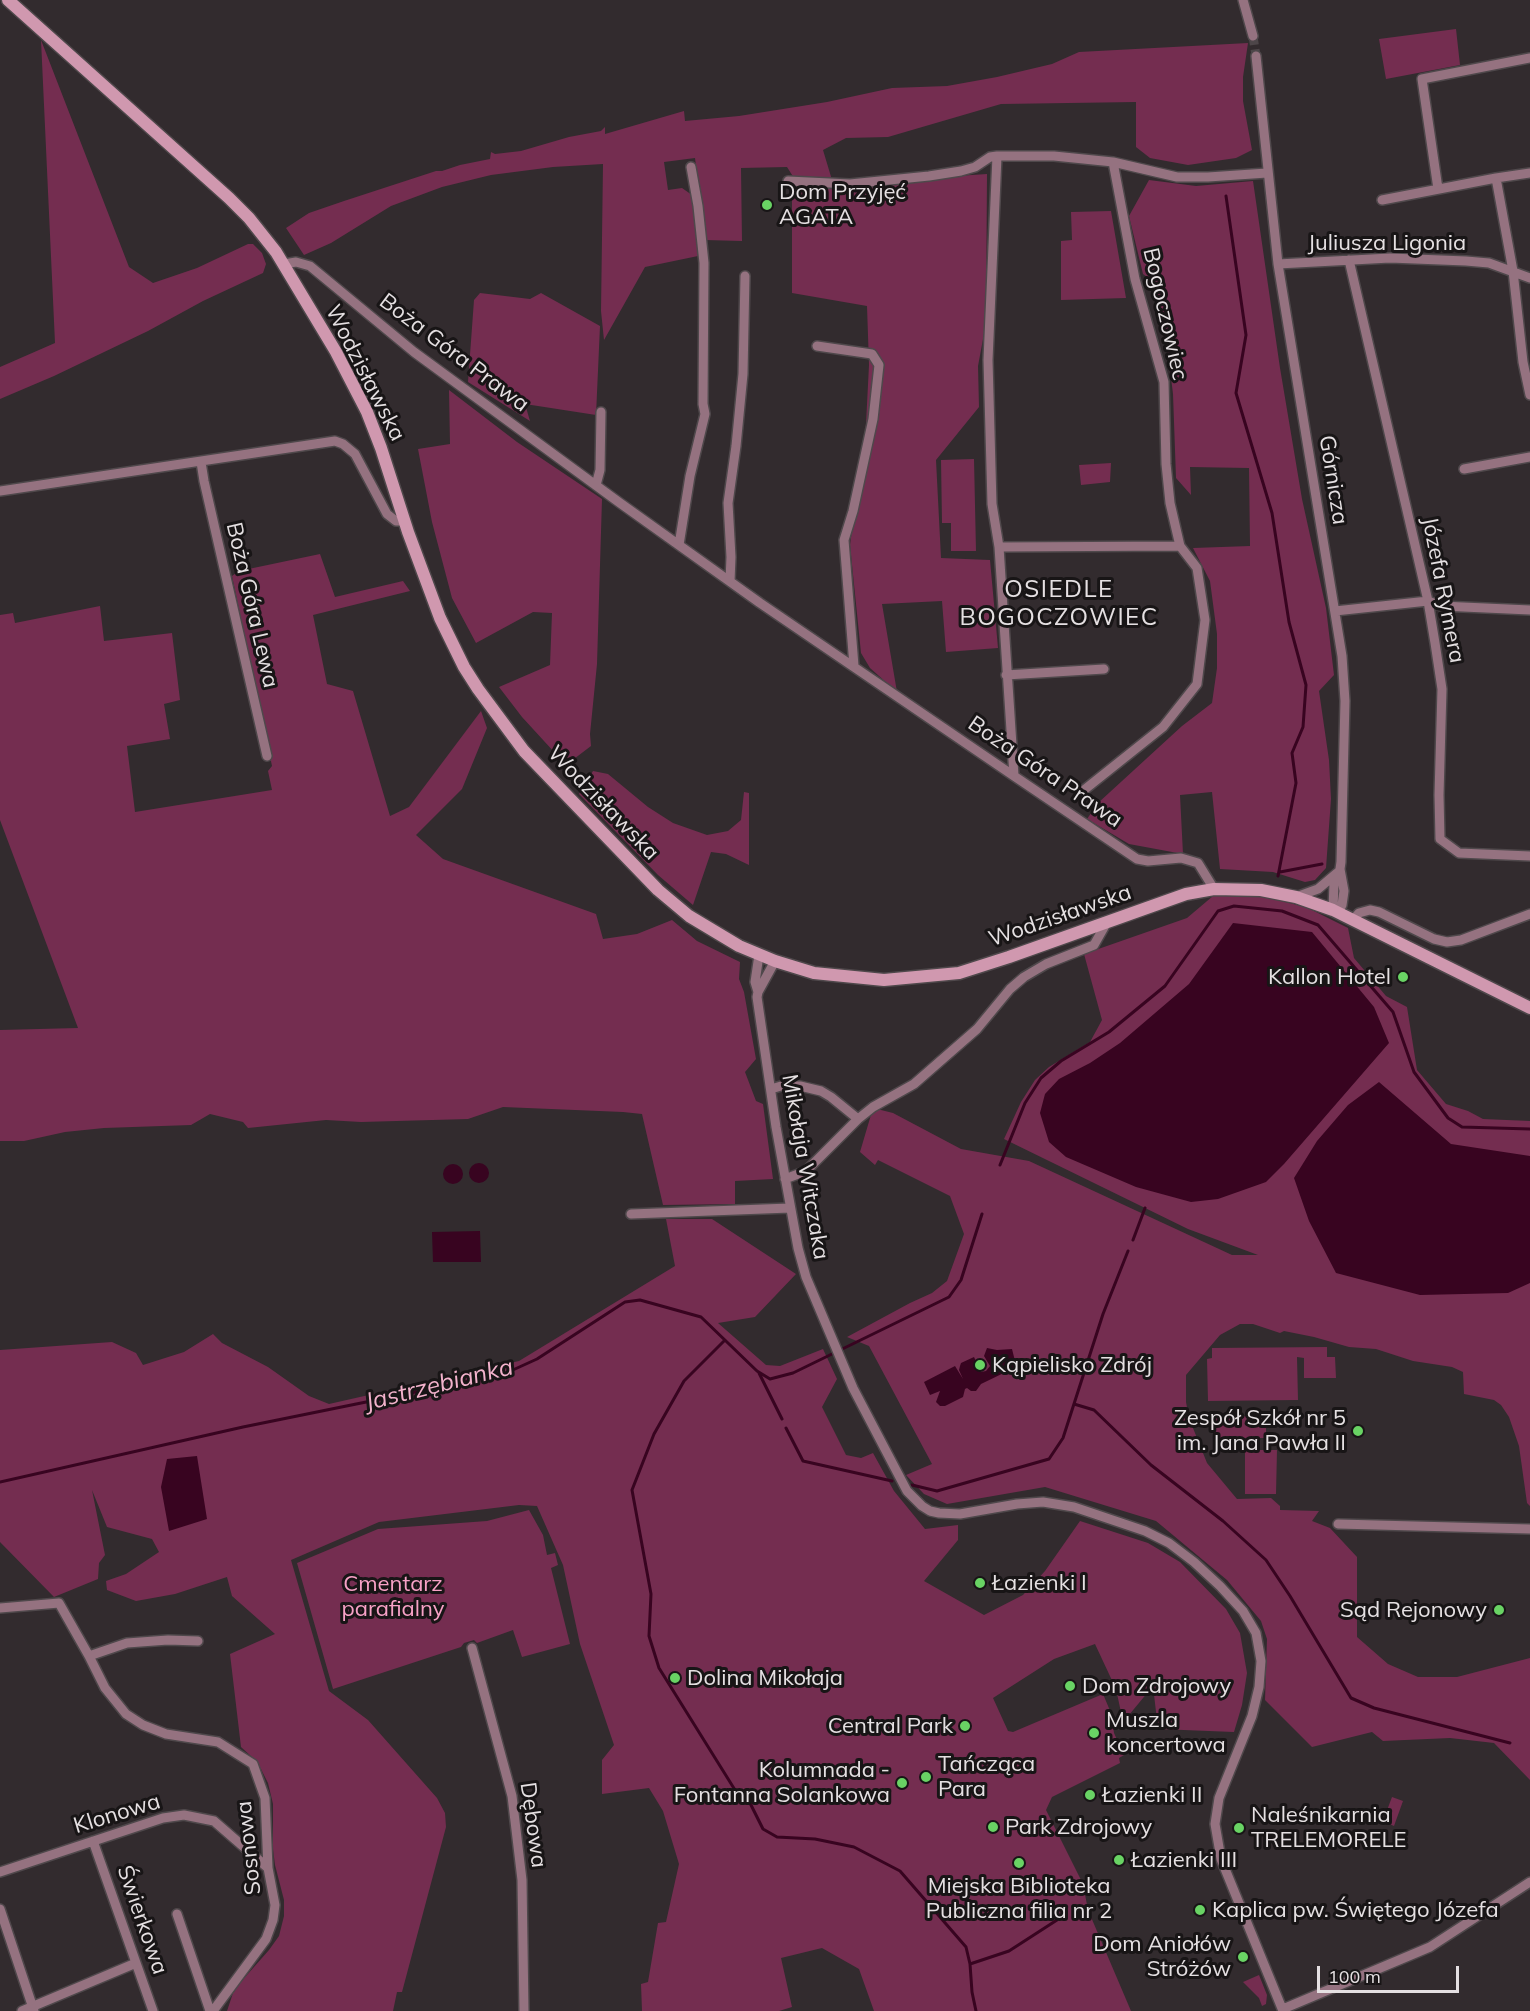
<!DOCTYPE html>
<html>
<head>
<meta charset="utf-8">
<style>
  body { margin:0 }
  #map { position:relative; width:1530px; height:2011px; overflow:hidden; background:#322b2e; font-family:Mulish,sans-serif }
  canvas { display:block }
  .scale { position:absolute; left:1317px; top:1966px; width:142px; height:27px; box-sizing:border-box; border:3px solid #e5e0e2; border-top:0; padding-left:8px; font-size:18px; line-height:21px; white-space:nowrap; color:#e5e0e2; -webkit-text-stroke:4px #181516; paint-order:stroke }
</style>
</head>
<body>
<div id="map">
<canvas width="1530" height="2011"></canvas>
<div class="scale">100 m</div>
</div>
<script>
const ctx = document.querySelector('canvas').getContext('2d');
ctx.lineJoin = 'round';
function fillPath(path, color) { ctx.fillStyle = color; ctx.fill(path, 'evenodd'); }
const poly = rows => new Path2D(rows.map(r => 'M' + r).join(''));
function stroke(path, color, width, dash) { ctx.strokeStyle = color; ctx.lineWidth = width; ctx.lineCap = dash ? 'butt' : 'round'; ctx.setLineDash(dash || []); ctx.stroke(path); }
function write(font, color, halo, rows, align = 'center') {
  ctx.font = font + ' Mulish,sans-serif'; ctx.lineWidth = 6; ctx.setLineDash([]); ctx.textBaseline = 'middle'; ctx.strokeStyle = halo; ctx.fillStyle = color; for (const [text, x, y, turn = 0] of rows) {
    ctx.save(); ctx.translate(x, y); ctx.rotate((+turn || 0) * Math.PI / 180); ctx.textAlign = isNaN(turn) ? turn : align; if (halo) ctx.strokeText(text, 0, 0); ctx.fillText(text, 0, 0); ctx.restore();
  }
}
fillPath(poly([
  [1456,29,1460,65,1386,79,1379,39],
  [41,40,129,267,153,283,197,268,248,244,253,244,262,253,266,264,263,273,203,301,148,331,54,376,0,399,0,367,55,343],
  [1248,43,1243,77,1243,101,1252,150,1236,158,1188,165,1150,158,1136,147,1136,102,1001,104,888,137,846,138,823,150,832,180,794,178,787,167,741,168,742,241,705,240,695,158,664,162,668,190,682,188,692,195,698,256,645,267,604,340,601,311,603,164,553,167,491,175,442,187,391,206,331,243,304,255,286,228,309,213,344,201,436,171,442,171,460,165,490,159,491,152,495,154,521,151,569,137,601,131,605,127,605,134,684,111,685,121,739,116,827,102,892,88,947,86,997,77,1052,64,1079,52],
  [987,174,986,323,978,366,979,407,936,460,941,558,990,560,998,648,946,652,942,601,882,604,897,692,870,668,861,653,850,545,866,424,869,365,867,306,792,293,792,187],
  [1149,180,1196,186,1253,181,1280,368,1302,499,1326,608,1334,675,1319,691,1329,760,1331,799,1326,868,1315,880,1305,882,1273,872,1220,869,1212,792,1180,795,1183,854,1129,844,1087,819,1098,803,1182,726,1212,703,1217,668,1217,634,1210,581,1193,548,1250,546,1249,468,1190,467,1191,495,1176,478,1173,394,1168,353,1151,280,1143,274,1129,216],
  [1111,211,1126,298,1061,300,1061,241,1072,240,1071,212],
  [480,293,530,299,541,293,600,326,596,415,525,404,530,421,468,382,474,300],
  [449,390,517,442,602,499,597,664,590,734,591,746,566,765,522,717,499,687,550,665,552,613,533,612,476,643,452,598,432,522,418,449,450,444],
  [974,459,976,551,951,551,951,523,942,523,941,460],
  [1111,463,1110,482,1081,485,1079,465],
  [320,554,335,597,403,581,410,591,313,615,327,684,353,691,390,816,409,807,481,711,487,728,462,789,416,835,443,859,596,914,603,939,637,934,672,920,697,941,740,962,739,979,744,992,756,1059,745,1072,756,1101,763,1104,773,1179,735,1181,735,1204,663,1205,642,1114,623,1112,503,1107,468,1119,361,1122,326,1120,248,1128,243,1122,210,1114,191,1125,104,1128,65,1132,24,1141,0,1141,0,1030,78,1028,0,820,0,615,13,613,15,623,100,606,104,641,172,633,180,700,164,704,170,739,127,746,135,812,272,790,268,771,272,766,232,576,239,571],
  [593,771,608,774,648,807,673,823,707,835,728,831,741,820,744,792,749,793,749,865,726,854,711,852,693,905,658,875,579,794],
  [1252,894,1306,907,1348,928,1354,958,1386,996,1407,1007,1417,1070,1446,1104,1468,1111,1483,1119,1530,1121,1530,1506,1527,1503,1519,1446,1509,1417,1501,1405,1494,1400,1464,1394,1463,1372,1452,1367,1413,1361,1376,1349,1349,1347,1314,1337,1284,1331,1280,1333,1253,1324,1240,1324,1220,1335,1186,1375,1186,1402,1189,1418,1207,1463,1237,1499,1271,1498,1280,1506,1280,1510,1319,1511,1312,1521,1330,1528,1357,1557,1357,1637,1388,1664,1418,1677,1457,1677,1530,1658,1530,1780,1494,1743,1450,1738,1383,1741,1372,1732,1312,1747,1265,1700,1267,1639,1261,1621,1227,1580,1156,1521,1045,1487,947,1504,924,1494,906,1475,932,1464,869,1346,847,1337,910,1303,932,1293,947,1281,964,1234,950,1196,878,1160,875,1165,860,1152,873,1108,893,1113,961,1149,1029,1161,1232,1255,1258,1255,1188,1229,1004,1139,1021,1102,1035,1080,1049,1067,1090,1042,1102,1020,1084,954,1187,918,1213,896],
  [666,1219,712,1219,796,1274,755,1317,718,1323,766,1365,780,1366,823,1349,837,1379,822,1407,846,1455,861,1458,873,1453,894,1491,925,1529,958,1525,958,1540,924,1581,984,1615,1023,1595,1045,1571,1080,1521,1148,1543,1180,1562,1226,1609,1240,1633,1247,1673,1242,1705,1234,1732,1158,1729,1153,1686,1129,1715,1122,1717,1116,1689,1095,1644,1054,1659,993,1698,1008,1731,1013,1732,1103,1694,1111,1713,1114,1733,1124,1755,1119,1758,1120,1763,1052,1797,1046,1810,1083,1884,1088,1910,1131,2011,874,2011,859,1969,822,1948,781,1958,792,2007,779,2011,642,2011,641,1984,648,1982,658,1923,666,1922,679,1864,663,1811,649,1788,602,1794,602,1760,614,1745,580,1644,563,1565,537,1506,519,1505,379,1522,291,1560,329,1691,368,1720,437,1798,445,1813,446,1827,402,1992,397,1992,393,2011,227,2011,233,1993,239,1984,269,1950,279,1936,284,1916,284,1900,275,1865,273,1849,273,1804,268,1783,261,1769,253,1758,241,1747,230,1654,275,1634,232,1596,227,1577,175,1594,136,1601,107,1590,106,1581,126,1574,159,1552,152,1539,107,1527,92,1490,105,1555,99,1563,98,1579,54,1597,0,1542,0,1350,112,1342,136,1353,143,1365,184,1352,213,1334,222,1343,268,1367,309,1396,329,1404,519,1361,675,1266],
  [1327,1347,1327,1357,1335,1357,1336,1378,1304,1378,1304,1358,1297,1357,1298,1400,1208,1401,1207,1359,1212,1358,1212,1348],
  [1213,1416,1266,1416,1266,1438,1214,1438],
  [1245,1450,1277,1450,1276,1494,1245,1494],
  [529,1510,543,1535,547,1555,555,1553,558,1565,551,1568,570,1644,522,1657,513,1630,477,1643,474,1640,464,1643,461,1647,333,1689,297,1563,378,1529,487,1521],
  [1392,1797,1403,1801,1394,1826,1383,1821],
  [1259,1975,1267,1995,1266,2004,1262,2006,1259,1998,1243,1982]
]), '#742d50');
fillPath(poly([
  [1233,923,1312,932,1374,1007,1389,1043,1284,1164,1266,1182,1218,1199,1191,1202,1136,1187,1066,1157,1049,1142,1040,1113,1045,1094,1059,1079,1090,1063,1120,1043,1189,984],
  [1379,1082,1451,1144,1530,1156,1530,1283,1508,1293,1420,1295,1336,1273,1309,1221,1294,1178,1317,1141,1348,1105],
  '469 1173a10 10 0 1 1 20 0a10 10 0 1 1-20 0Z',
  '443 1174a10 10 0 1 1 20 0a10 10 0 1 1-20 0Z',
  [480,1231,481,1262,433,1262,432,1232],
  [987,1348,997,1350,1012,1349,1016,1365,1012,1369,981,1384,976,1391,971,1391,967,1388,965,1389,963,1397,945,1406,940,1406,936,1402,940,1391,930,1395,924,1382,955,1366,963,1379,959,1370,960,1366,961,1363,974,1357,981,1372,986,1371,990,1366,984,1356],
  [197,1456,207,1519,169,1531,161,1487,167,1459]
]), '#380420');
stroke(poly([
  [1226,196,1246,335,1236,393,1272,513,1289,622,1306,685,1303,727,1292,753,1296,783,1278,876],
  [1280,872,1322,864],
  [1000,1165,1025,1103,1041,1078,1061,1061,1109,1032,1165,986,1218,911,1234,906,1282,911,1318,925,1393,1012,1414,1072,1448,1118,1462,1127,1530,1129],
  [1133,1240,1145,1208],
  [725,1340,684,1381,654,1434,632,1490,651,1594,649,1636,659,1668,735,1790,749,1801,763,1829,777,1837,815,1839,854,1847,900,1871,966,1947,970,1964,1009,1951,1057,1920],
  [759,1373,782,1419],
  [1074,1404,1094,1410,1151,1465,1223,1521,1266,1560,1290,1596,1351,1698,1374,1708,1510,1743],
  [786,1428,803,1461,892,1481],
  [0,1482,243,1427,504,1374,537,1359,625,1302,640,1300,701,1317,757,1371,770,1379,793,1373,949,1297,961,1280,982,1214],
  [912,1485,937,1491,1049,1459,1063,1438,1103,1314,1128,1251],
  [970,1964,972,1992,976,2011]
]), '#380420', 3);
stroke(poly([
  [1253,36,1256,56]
]), '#4d4649', 9, [9, 4.5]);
const street = poly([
  [1243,0,1253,36],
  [1256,56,1278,264,1342,656,1345,701,1341,862,1340,869,1334,883,1333,910],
  [997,156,988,360,992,504,999,547,1014,776],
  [1496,178,1513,271,1523,362,1530,395],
  [788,181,850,184,929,176,961,171,975,167,990,157,997,156,1054,156,1113,162,1177,177,1208,177,1267,173],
  [1438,189,1422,79,1530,58],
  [1382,200,1496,178,1530,173],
  [1349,260,1428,601,1435,643,1442,689,1439,795,1440,839,1459,853,1530,856],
  [284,264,296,262,310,266,414,352,620,503,760,603,1014,776,1137,859,1148,861,1181,858,1198,863,1214,889],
  [1278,264,1390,258,1466,261,1489,263,1530,278],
  [817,346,872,354,879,365,873,419,853,511,844,540,854,666],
  [201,462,204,481,267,756],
  [1464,469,1530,457],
  [596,485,600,470,601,412],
  [0,491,335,441,343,444,355,454,387,514,396,521,404,521],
  [679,545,690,476,705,414,703,404,704,263,698,206,691,167],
  [999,547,1180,546],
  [730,581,731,557,728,503,736,446,743,374,745,276],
  [1335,611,1428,601,1441,606,1530,610],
  [1006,675,1104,669],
  [1084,790,1163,727,1197,684,1205,620,1197,568,1180,546,1170,503,1166,464,1164,382,1135,279,1113,162],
  [1296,897,1318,889,1337,873],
  [1338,913,1342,905,1344,891,1340,869],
  [1353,920,1359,913,1370,910,1379,912,1434,939,1447,942,1461,940,1530,914],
  [759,955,755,982,758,992,757,997,776,1127,798,1248,806,1277,853,1388,907,1491,922,1506,930,1511,939,1513,960,1514,1017,1504,1043,1502,1074,1507,1145,1531,1169,1543,1194,1562,1220,1586,1243,1611,1256,1633,1261,1661,1259,1687,1252,1716,1219,1798,1215,1824,1221,1859,1283,2011],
  [758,992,775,961],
  [771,1089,781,1086,800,1086,821,1091,831,1097,858,1119],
  [785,1179,806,1171,858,1119,873,1107,914,1084,977,1029,1010,989,1024,977,1046,964,1094,945,1107,922],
  [631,1214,790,1208],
  [1338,1524,1530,1529],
  [0,1608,59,1603,89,1656],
  [198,1641,168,1640,127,1643,89,1656,105,1688,126,1714,143,1725,166,1734,218,1742,253,1764,265,1798,268,1868,275,1905,273,1920,266,1939,213,2011],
  [472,1648,512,1796,522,1880,524,2011],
  [93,1841,153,2011],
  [0,1872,163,1818,184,1815,214,1821,268,1868],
  [0,1909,34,2011],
  [177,1914,210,2011],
  [1283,2009,1430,1947,1530,1882],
  [22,2011,136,1963]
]);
const secondary = poly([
  [8,0,229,198,249,218,276,252,336,352,367,412,381,448,408,532,440,618,464,667,478,689,524,751,658,890,689,916,739,946,775,961,814,973,884,980,959,973,1009,957,1186,894,1214,889,1261,890,1296,897,1333,910,1530,1008]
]);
stroke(street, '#4f484b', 12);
stroke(secondary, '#4f484b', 15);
stroke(street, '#957280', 9);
stroke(secondary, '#d098af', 12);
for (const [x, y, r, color] of [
  [767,205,6,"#69d364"],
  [1403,977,6,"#69d364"],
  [980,1365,6,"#69d364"],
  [1358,1431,6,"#69d364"],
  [980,1583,6,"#69d364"],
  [1499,1610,6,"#69d364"],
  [675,1678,6,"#69d364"],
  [1070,1686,6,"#69d364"],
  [965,1726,6,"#69d364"],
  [1094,1733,6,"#69d364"],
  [926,1777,6,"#69d364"],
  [902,1783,6,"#69d364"],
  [1090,1795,6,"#69d364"],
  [993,1827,6,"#69d364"],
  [1239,1828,6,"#69d364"],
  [1119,1860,6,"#69d364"],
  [1019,1863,6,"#69d364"],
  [1200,1910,6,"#69d364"],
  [1243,1957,6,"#69d364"]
]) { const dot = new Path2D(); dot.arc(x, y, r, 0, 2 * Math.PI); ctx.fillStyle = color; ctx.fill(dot); stroke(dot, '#181516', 2); }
write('22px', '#e5e0e2', '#181516', [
  ["Dom Przyjęć",779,192],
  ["AGATA",779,217],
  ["Kallon Hotel",1391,977,"right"],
  ["Kąpielisko Zdrój",992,1365],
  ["Zespół Szkół nr 5",1346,1418,"right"],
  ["im. Jana Pawła II",1346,1443,"right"],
  ["Łazienki I",992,1583],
  ["Sąd Rejonowy",1487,1610,"right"],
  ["Dolina Mikołaja",687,1678],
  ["Dom Zdrojowy",1082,1686],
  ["Muszla",1106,1720],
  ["koncertowa",1106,1745],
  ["Central Park",953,1726,"right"],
  ["Tańcząca",938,1764],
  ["Para",938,1789],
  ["Kolumnada -",890,1770,"right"],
  ["Fontanna Solankowa",890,1795,"right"],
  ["Łazienki II",1102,1795],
  ["Naleśnikarnia",1251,1815],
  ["TRELEMORELE",1251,1840],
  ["Park Zdrojowy",1005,1827],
  ["Łazienki III",1131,1860],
  ["Miejska Biblioteka",1019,1886,"center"],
  ["Publiczna filia nr 2",1019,1911,"center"],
  ["Kaplica pw. Świętego Józefa",1212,1910],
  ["Dom Aniołów",1231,1944,"right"],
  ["Stróżów",1231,1969,"right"]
], 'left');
write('22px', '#e5e0e2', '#181516', [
  ["Juliusza Ligonia",1387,243],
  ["Bogoczowiec",1165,314,77],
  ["Boża Góra Prawa",454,353,37],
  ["Wodzisławska",365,373,63],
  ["Górnicza",1333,480,81],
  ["Józefa Rymera",1443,590,79],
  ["Boża Góra Lewa",252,605,77],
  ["Boża Góra Prawa",1045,772,34],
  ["Wodzisławska",603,803,46],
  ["Wodzisławska",1060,916,-19],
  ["Mikołaja Witczaka",805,1167,80],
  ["Klonowa",117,1814,-17],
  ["Dębowa",533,1825,82],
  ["Sosnowa",249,1848,-96],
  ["Świerkowa",142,1920,71]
]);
write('22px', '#f7a1c6', '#181516', [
  ["Cmentarz",393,1584],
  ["parafialny",393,1609]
]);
ctx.letterSpacing = '1.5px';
write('24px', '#e5e0e2', '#181516', [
  ["OSIEDLE",1059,590],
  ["BOGOCZOWIEC",1059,618]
]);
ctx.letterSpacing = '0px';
write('italic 24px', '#f3b2cc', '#181516', [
  ["Jastrzębianka",439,1385,-14]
]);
</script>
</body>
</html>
